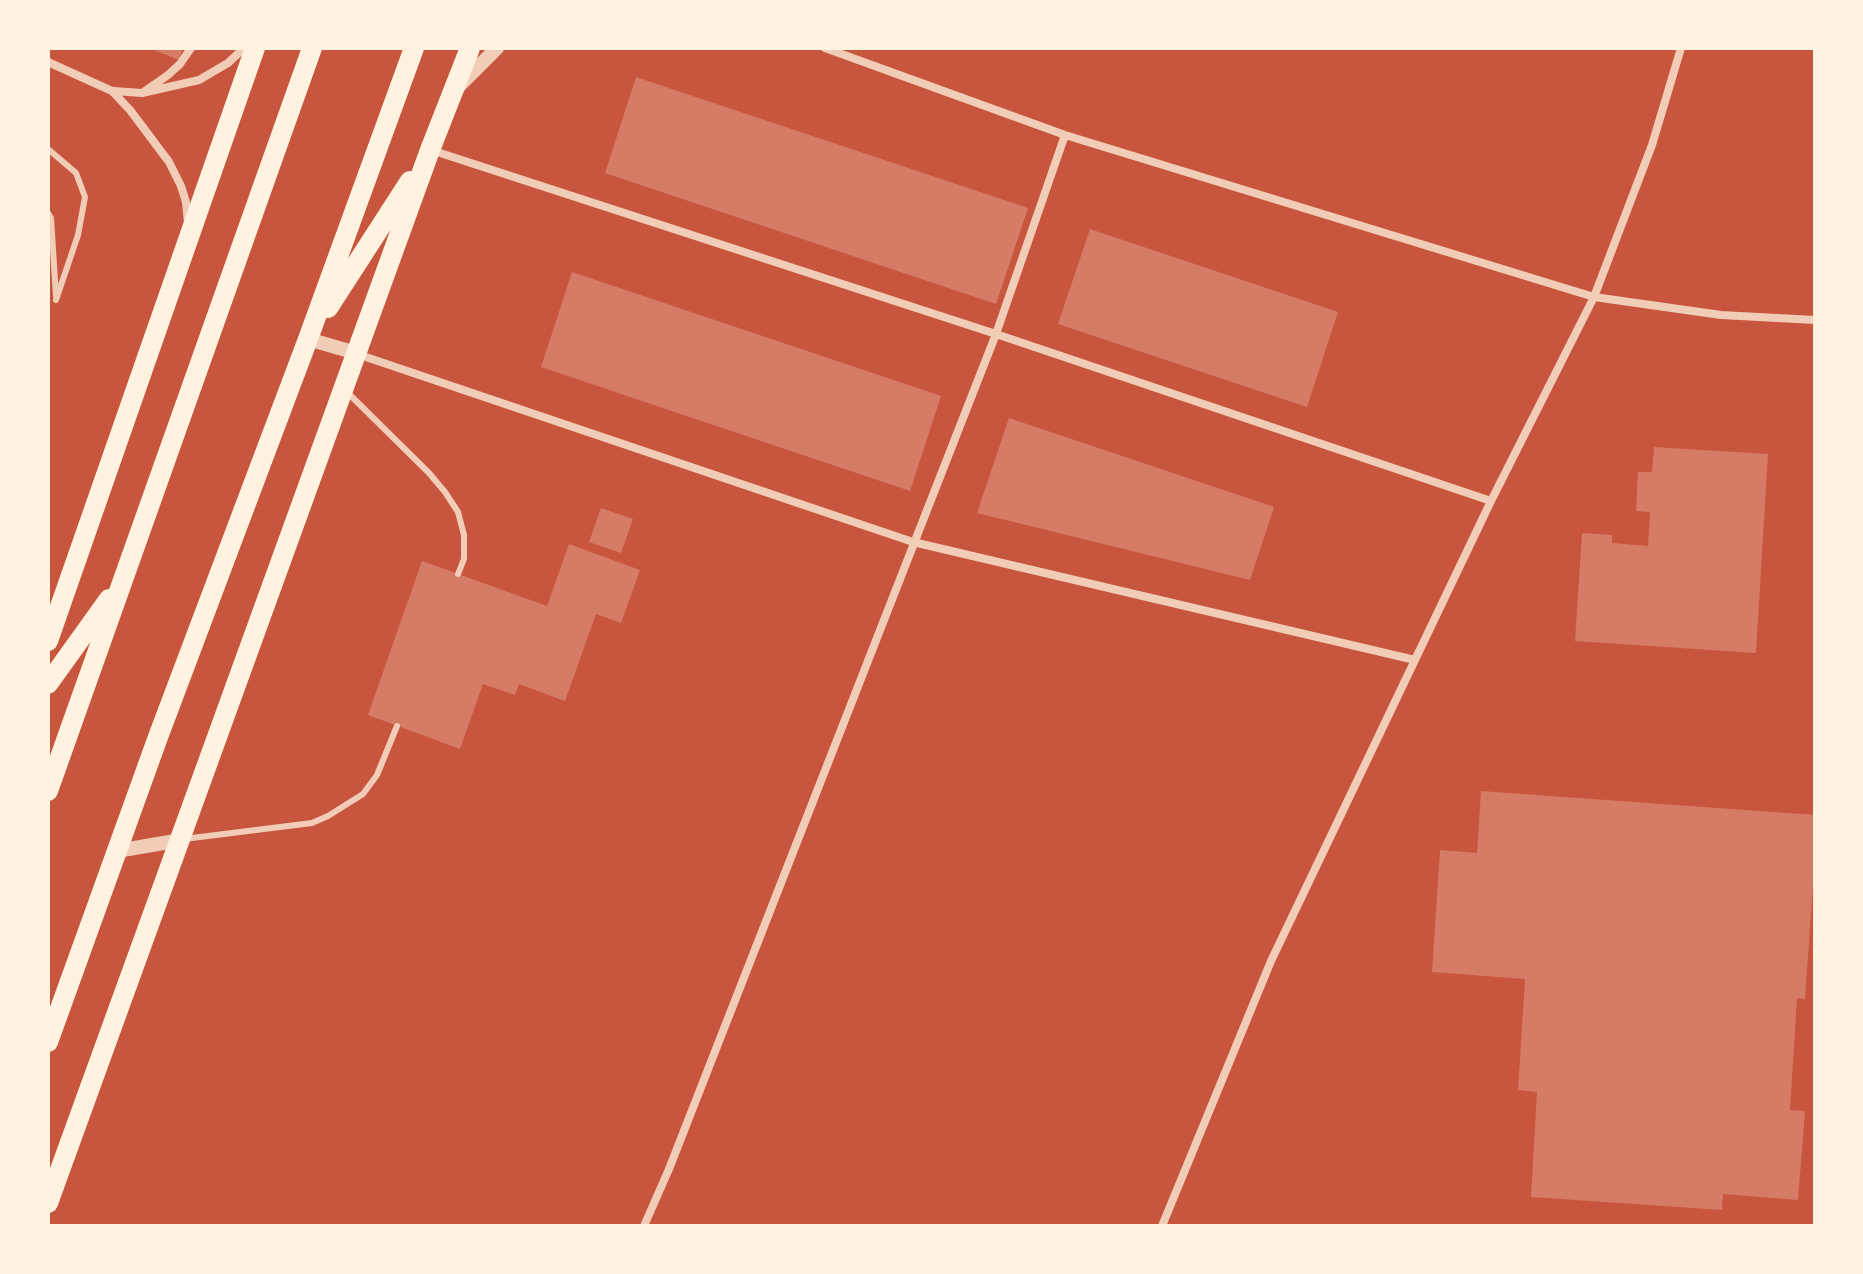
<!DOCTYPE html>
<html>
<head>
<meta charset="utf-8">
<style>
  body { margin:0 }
  #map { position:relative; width:1863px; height:1274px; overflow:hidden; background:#c8553d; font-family:Poppins,sans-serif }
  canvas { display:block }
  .frame { position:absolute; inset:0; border:50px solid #fff3e0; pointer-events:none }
</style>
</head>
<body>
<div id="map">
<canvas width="1863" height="1274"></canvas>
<div class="frame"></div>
</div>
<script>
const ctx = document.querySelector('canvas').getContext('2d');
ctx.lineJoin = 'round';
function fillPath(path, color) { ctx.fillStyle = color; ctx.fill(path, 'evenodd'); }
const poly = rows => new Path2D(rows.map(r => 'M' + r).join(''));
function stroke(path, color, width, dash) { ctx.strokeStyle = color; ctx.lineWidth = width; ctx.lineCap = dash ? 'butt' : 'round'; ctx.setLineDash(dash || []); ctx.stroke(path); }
fillPath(poly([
  [149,48,183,48,179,60],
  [636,77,1028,208,996,304,605,173],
  [1090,229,1338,312,1307,407,1058,324],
  [572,272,941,396,910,491,541,367],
  [1009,418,1274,507,1250,580,977,513],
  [1654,447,1768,454,1756,653,1575,641,1582,533,1612,535,1612,543,1648,546,1650,512,1636,511,1638,472,1652,472],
  [601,508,633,519,621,553,589,542],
  [569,544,640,570,621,623,596,614,565,701,519,684,515,695,483,684,460,749,368,715,422,561,547,606],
  [1481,791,1815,815,1815,856,1805,999,1797,998,1790,1110,1805,1111,1798,1200,1723,1194,1722,1210,1531,1197,1537,1092,1518,1090,1525,979,1432,972,1440,850,1477,853]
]), '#d67c66');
stroke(poly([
  [48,149,76,173,85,197,78,235,56,300],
  [48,213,51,218,56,296],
  [347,392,429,473,445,492,458,512,464,535,464,559,458,574],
  [184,839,312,823,328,816,363,794,377,775,397,726]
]), '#f1ccb7', 6);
stroke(poly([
  [825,48,1065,135,1594,297,1721,315,1815,320],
  [48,62,112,91,130,110,169,162,181,186,186,202,188,223],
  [113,91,142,93,199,80,228,63,244,48],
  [145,91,168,75,180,64,191,48],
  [431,150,996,334,1491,501],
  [357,354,913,542,1415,660],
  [644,1226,669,1169,996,334,1065,135],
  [1162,1226,1271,961,1491,501,1594,297,1652,145,1681,48]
]), '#f1ccb7', 8);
stroke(poly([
  [458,87,497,48],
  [308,339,356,353],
  [117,851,181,840]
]), '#f1ccb7', 14);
stroke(poly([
  [328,308,410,181],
  [48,641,255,48],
  [48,684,109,599],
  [48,791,312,48],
  [48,1042,158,737,308,339,414,48],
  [48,1203,430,150,470,48]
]), '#fff3e0', 20);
</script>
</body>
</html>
